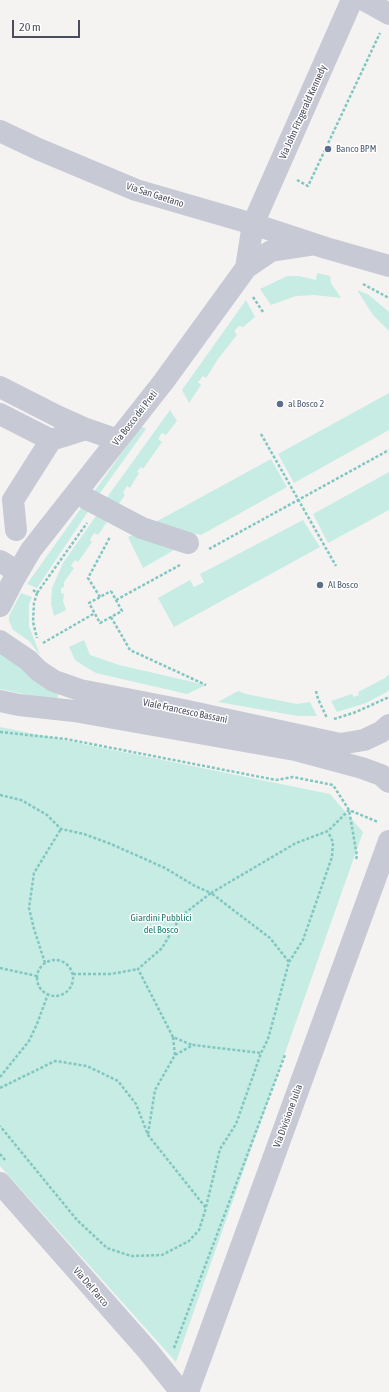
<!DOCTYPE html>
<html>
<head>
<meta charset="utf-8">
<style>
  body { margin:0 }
  #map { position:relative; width:389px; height:1392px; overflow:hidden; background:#f4f3f2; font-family:"Asap Condensed",sans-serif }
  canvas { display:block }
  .scale { position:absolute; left:12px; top:20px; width:68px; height:18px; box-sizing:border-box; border:2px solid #4b4d5d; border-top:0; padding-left:5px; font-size:12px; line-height:14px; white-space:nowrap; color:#4b4d5d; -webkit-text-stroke:3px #fff; paint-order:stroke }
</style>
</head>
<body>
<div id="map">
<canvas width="389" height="1392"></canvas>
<div class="scale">20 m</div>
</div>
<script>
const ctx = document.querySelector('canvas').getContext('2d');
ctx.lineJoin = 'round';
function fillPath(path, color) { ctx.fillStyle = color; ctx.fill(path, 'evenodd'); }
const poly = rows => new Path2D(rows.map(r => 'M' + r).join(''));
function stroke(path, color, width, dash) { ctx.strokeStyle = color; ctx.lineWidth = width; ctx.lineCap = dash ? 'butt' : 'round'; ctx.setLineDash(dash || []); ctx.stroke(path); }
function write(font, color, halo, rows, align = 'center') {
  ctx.font = font + ' "Asap Condensed",sans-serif'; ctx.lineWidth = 3; ctx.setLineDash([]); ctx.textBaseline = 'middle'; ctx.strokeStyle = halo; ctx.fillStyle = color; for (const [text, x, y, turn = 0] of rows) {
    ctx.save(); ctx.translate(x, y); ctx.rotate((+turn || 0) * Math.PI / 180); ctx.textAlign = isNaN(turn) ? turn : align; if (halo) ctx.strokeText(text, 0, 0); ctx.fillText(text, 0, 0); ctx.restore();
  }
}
fillPath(poly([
  [317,273,330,276,331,283,341,298,315,295,296,296,271,305,260,289,287,276,299,276,316,280],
  [357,290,369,295,389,312,389,331,373,315],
  [246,300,255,317,243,327,239,326,234,331,237,335,218,359,206,378,203,376,198,382,201,385,189,403,182,390],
  [389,393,389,430,294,483,278,454],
  [170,410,177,421,166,435,162,433,158,439,162,442,143,469,141,467,137,472,139,473,130,488,127,486,123,493,125,495,116,508,103,503],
  [141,426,146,429,95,500,91,496],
  [271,459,287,487,201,535,152,524],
  [389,472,389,510,328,543,313,514],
  [84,504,91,507,37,588,27,584],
  [98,513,109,519,98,535,94,533,90,540,92,542,78,562,75,560,71,566,74,568,64,582,64,587,61,588,61,593,64,594,63,601,66,610,54,616,51,604,52,588,63,563],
  [303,520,320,547,174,627,158,598,190,580,194,587,204,582,200,574],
  [138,533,174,550,143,568,128,537],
  [21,593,32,597,29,604,29,626,40,655,29,641,13,630,9,621,9,616],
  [84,640,90,655,119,665,206,685,187,694,96,673,84,666,75,660,69,647],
  [0,650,59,692,57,701,0,689],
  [389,674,389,690,387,692,366,703,337,712,331,701,352,694,354,697,359,695,358,692,385,678],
  [238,691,246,694,297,704,310,702,317,716,298,716,218,702],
  [0,727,330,794,363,832,176,1362,0,1166]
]), '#c6ece4');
stroke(poly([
  [297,180,308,186,380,33],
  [363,284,389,298],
  [253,297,263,312],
  [261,434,336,566],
  [209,549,389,450],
  [33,590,37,593,34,603,33,622,37,638],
  [111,591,122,611,100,623,89,603,111,591],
  [37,593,87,523],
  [100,597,88,578,110,537],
  [116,600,180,565],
  [111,617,130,650,206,685],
  [43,643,95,613],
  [316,691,318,699,327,718],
  [334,719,356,712,389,697],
  [0,732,66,739,276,780,293,777,333,785,349,810,357,856,356,859],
  [0,795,21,800,47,815,61,829,84,834,111,844,165,868,195,886,211,893,296,843,328,831,349,810,378,822],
  '37 978a18 18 0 1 1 36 0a18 18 0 1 1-36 0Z',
  [45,963,34,929,29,908,34,873,61,829],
  [0,968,37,976],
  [73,974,111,974,138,969],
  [173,1037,138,969,162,948,181,916,211,893,270,938,289,962],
  [175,1055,173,1037,192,1045],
  [0,1077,29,1041,37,1024,48,994],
  [0,1088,55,1061,87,1066,118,1081,136,1104,148,1135,206,1208,199,1230,189,1241,162,1255,131,1256,107,1248,77,1220,0,1126],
  [148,1134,155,1090,175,1055,193,1045,261,1053],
  [0,1154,5,1160],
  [206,1207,220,1149,236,1124,261,1053,268,1039,289,962,303,940,332,857,333,842,328,832],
  [174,1348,285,1055]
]), '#81c7c1', 2.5, [3, 2]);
stroke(poly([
  [364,0,389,14],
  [0,131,38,149,136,190,253,224,326,248,389,266],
  [246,268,271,251,310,245],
  [0,387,57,416,86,429,109,437,116,442],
  [0,414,51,440],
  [87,499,142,528,188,543],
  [16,530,13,500,51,440,86,429],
  [0,561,18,572],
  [0,606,14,579,31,550,164,381,246,268,253,224,352,0],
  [0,641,28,660,39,671,54,681,80,690,183,710,340,744,364,740,381,732,389,725],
  [0,701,19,705,74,711,295,750,362,768,381,775,389,782],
  [0,1183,148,1351,181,1392],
  [188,1392,389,841]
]), '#c7c9d5', 22);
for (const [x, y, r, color] of [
  [328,149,4,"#5c6f8a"],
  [280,404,4,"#5c6f8a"],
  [320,585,4,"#5c6f8a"]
]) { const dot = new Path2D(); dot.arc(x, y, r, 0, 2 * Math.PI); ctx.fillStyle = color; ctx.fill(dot); stroke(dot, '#fff', 1.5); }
write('10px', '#4b4d5d', '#fff', [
  ["Via John Fitzgerald Kennedy",303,112,-66],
  ["Via San Gaetano",155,195,18],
  ["Via Bosco dei Preti",135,418,-52],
  ["Viale Francesco Bassani",185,711,12],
  ["Via Divisione Julia",288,1116,-70],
  ["Via Del Parco",91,1287,49]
]);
write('10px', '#4e5e75', '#fff', [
  ["Banco BPM",336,149],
  ["al Bosco 2",288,404],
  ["Al Bosco",328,585]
], 'left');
write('10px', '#217971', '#fff', [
  ["Giardini Pubblici",161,918],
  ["del Bosco",161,930]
]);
</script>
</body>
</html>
